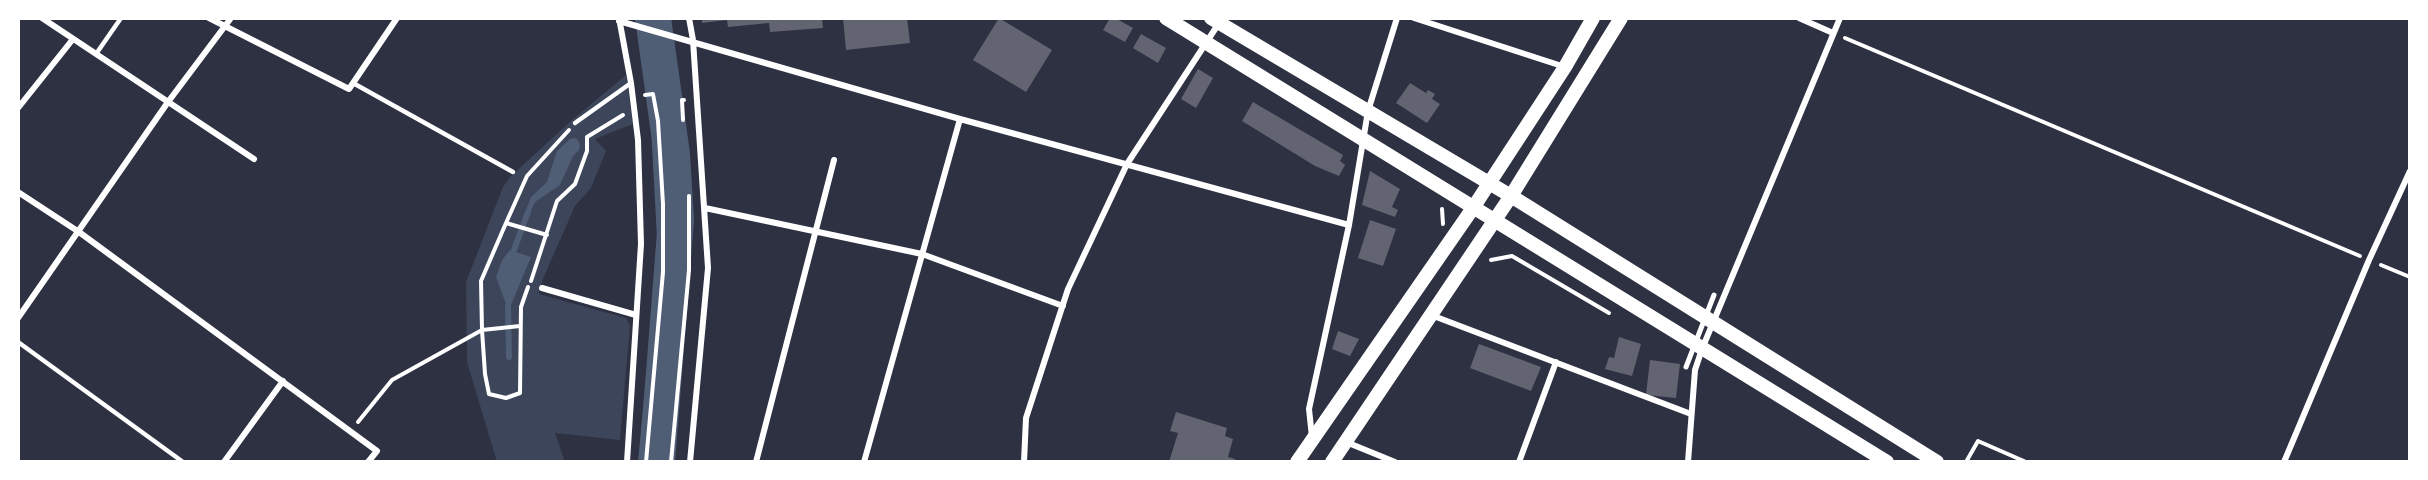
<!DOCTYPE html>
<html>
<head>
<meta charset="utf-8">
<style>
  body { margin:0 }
  #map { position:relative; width:2428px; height:480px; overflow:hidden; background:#2d3142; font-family:Georgia,serif }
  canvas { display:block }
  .frame { position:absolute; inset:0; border:20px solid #fff; pointer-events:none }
</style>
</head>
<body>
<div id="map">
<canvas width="2428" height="480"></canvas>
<div class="frame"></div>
</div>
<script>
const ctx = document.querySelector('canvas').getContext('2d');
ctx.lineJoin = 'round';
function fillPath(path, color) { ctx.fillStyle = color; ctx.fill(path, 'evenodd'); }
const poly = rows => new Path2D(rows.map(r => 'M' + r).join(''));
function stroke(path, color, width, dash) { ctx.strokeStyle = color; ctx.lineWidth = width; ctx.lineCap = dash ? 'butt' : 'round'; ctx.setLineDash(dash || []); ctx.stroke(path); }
fillPath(poly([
  [626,75,633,124,595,139,606,151,591,188,575,206,542,281,539,294,626,318,630,326,620,440,555,433,565,462,497,462,467,362,466,282,503,187,510,177,573,119]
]), '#3c4559');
fillPath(poly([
  [576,138,580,144,579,150,573,156,560,185,535,202,531,211,526,210,531,197,547,182,557,151,570,139],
  [510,250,531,257,511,305,506,304,496,277,502,260]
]), '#4f5d75');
stroke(poly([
  [514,250,528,212],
  [508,306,509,357],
  [650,365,660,238,654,127],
  [641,462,649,376]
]), '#4f5d75', 6);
stroke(poly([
  [653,18,672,154,676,220,657,462]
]), '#4f5d75', 36);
fillPath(poly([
  [702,18,822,18,823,28,770,32,769,23,728,27,727,20,702,23],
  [843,18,907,18,910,43,846,50],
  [999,18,1052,50,1026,92,973,60],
  [1110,18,1115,18,1133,28,1125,42,1103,30],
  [1141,34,1166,48,1158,63,1133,48],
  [1198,69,1213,78,1196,108,1181,99],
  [1410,83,1426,93,1428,90,1435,94,1432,99,1440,104,1427,123,1396,103],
  [1253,102,1343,155,1340,161,1345,165,1339,176,1315,166,1242,121],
  [1370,171,1400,189,1392,207,1398,210,1395,217,1362,205],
  [1370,220,1396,229,1383,266,1358,258],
  [1338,331,1359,339,1350,356,1332,349],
  [1619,337,1641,344,1632,376,1605,369,1609,357,1614,358],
  [1479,344,1541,367,1531,391,1470,368],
  [1650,360,1680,364,1676,398,1646,395],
  [1176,412,1227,428,1225,436,1233,439,1228,457,1235,459,1234,462,1169,462,1178,433,1170,431]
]), '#626471');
stroke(poly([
  [1845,38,2360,256],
  [645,95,653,94,658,121,663,204,663,272,646,462],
  [683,120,682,100,684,100],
  [1442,209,1443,224],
  [506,223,547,235],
  [1491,260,1512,256,1609,313],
  [2381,265,2410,277],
  [531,281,557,201,575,184,587,151,587,137,623,115],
  [520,326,482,330,485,374,489,394,506,398,520,393,521,307,528,287],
  [358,422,392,380,482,330,481,281,506,223,527,176,569,130],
  [671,462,689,270,689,196],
  [1966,462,1978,441,2026,462]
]), '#fff', 4);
stroke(poly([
  [96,54,121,18],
  [353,83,513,172],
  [575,123,631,83],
  [18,342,183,462]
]), '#fff', 4.5);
stroke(poly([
  [1686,367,1714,295]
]), '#fff', 5);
stroke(poly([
  [42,18,254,159],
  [209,18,349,89,397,18],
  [619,18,631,83,638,140,641,244,627,462],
  [689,18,693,40,708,268,690,462],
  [1414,18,1565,67],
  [1799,18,1833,33],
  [619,21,960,119,1349,225],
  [18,108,73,39],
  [18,192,79,232,377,451,368,462],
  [705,208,922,254,1063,306],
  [542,288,636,315],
  [1431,315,1691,414],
  [18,318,168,102,231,18],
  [1312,437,1309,409,1349,225,1368,111,1397,18],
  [1346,442,1395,462],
  [224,462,283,381],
  [756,462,834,160],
  [864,462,960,119],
  [1024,462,1026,418,1068,289,1127,164,1219,23],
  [1519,462,1556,362],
  [1688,462,1695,370,1702,349,1840,18],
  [2284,462,2369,260,2410,171]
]), '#fff', 6);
stroke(poly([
  [1166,18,1887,462],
  [1211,18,1511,196,1937,462]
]), '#fff', 14);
stroke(poly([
  [1297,462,1473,208,1565,67,1593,18],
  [1332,462,1511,196,1621,18]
]), '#fff', 14);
</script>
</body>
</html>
